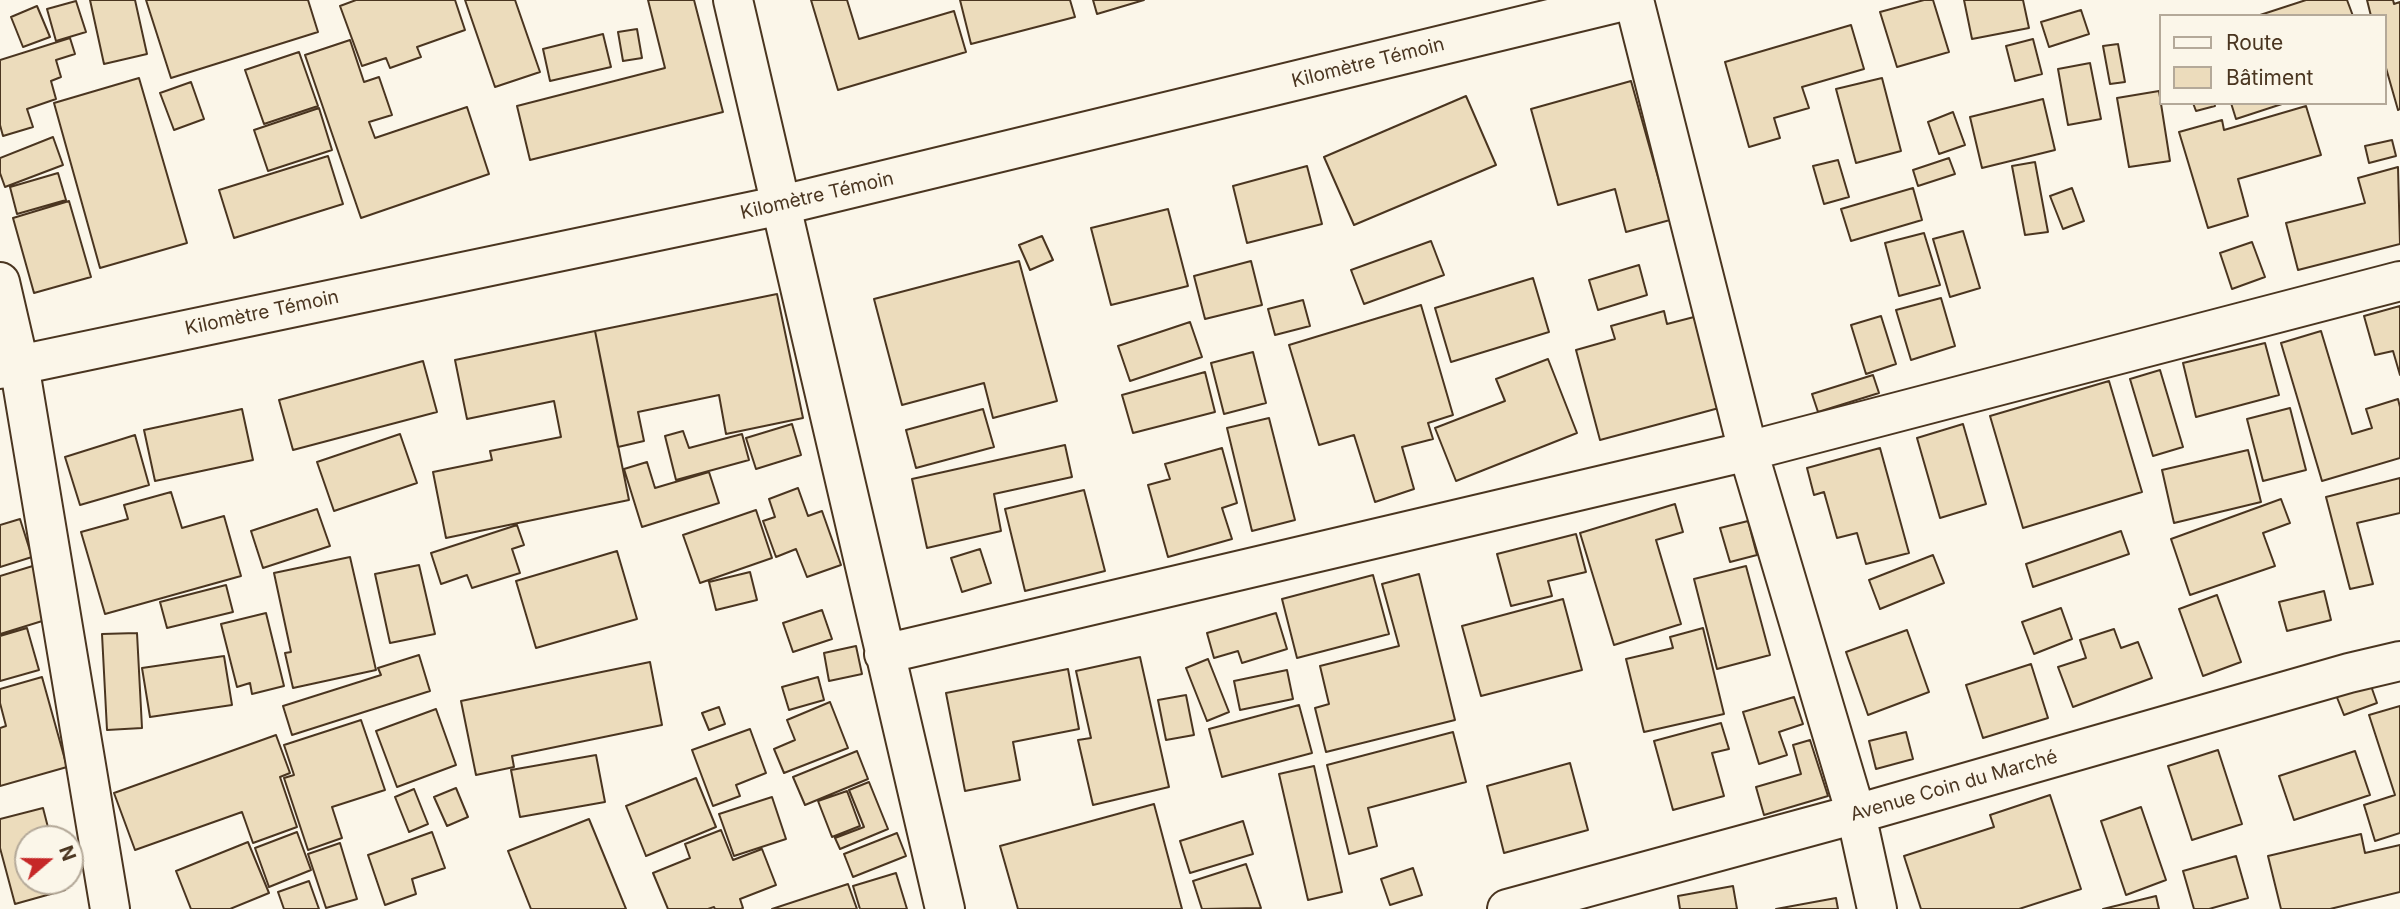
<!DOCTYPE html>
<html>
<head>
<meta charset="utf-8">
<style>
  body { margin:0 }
  #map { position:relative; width:2400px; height:909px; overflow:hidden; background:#fbf6e9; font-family:Inter,sans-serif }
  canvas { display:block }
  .legend { position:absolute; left:2159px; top:14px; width:228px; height:91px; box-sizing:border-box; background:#fbf6e9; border:2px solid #b4a999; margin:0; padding:9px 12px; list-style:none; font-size:21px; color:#4a3520 }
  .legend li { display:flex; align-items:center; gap:14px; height:35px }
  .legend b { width:35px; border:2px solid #b4a999 }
  .north { position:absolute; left:14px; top:825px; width:70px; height:70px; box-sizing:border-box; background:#fbf6e9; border:2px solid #b4a999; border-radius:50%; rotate:70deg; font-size:19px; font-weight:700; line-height:28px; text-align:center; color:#4a3520 }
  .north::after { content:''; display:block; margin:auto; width:24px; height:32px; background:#c62828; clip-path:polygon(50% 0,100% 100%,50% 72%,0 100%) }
</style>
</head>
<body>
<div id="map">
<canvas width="2400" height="909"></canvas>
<ul class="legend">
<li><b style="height:9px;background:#fbf6e9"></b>Route</li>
<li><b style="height:19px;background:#ecdcbc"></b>Bâtiment</li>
</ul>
<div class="north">N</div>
</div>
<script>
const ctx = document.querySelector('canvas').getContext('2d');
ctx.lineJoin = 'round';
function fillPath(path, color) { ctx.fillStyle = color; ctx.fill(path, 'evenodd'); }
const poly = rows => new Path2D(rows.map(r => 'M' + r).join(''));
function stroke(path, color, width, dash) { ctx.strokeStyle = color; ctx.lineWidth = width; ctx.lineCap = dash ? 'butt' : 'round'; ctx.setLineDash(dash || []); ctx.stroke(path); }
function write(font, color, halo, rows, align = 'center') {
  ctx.font = font + ' Inter,sans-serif'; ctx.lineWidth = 5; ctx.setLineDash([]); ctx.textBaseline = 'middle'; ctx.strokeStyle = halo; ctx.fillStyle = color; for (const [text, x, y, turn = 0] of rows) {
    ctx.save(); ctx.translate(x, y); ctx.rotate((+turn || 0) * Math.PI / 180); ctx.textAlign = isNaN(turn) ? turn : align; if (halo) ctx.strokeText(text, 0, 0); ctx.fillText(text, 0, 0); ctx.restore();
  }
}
const building = poly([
  [90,0,135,0,147,54,104,64,90,0],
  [146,0,308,0,318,32,171,78,146,0],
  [356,0,455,0,465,30,417,47,421,57,390,68,386,58,362,66,340,6,356,0],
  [465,0,515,0,540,72,495,87,465,0],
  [648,0,694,0,723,112,530,160,517,106,665,68,648,0],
  [811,0,847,0,859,39,954,11,966,52,838,90,811,0],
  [960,0,1070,0,1075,17,971,44,960,0],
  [1093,0,1144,0,1097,14,1093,0],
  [1924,0,1933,0,1949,52,1897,67,1880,12,1924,0],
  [1964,0,2023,0,2029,28,1972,39,1964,0],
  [2306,0,2347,0,2353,16,2257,16,2306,0],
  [2367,0,2393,0,2394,4,2400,2,2400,109,2398,110,2384,61,2384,16,2371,16,2367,0],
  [76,1,86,32,56,41,47,9,76,1],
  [37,6,50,37,23,47,11,17,37,6],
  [2081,10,2089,34,2049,47,2041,22,2081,10],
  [1851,25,1864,69,1802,87,1809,108,1774,118,1780,138,1749,147,1725,62,1851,25],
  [637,29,642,58,623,61,618,32,637,29],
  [603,34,611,67,550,81,543,49,603,34],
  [70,38,75,54,56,60,61,77,51,81,56,99,27,109,33,127,3,136,0,125,0,60,70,38],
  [2033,39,2042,74,2015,81,2006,46,2033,39],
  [350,40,364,82,379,77,392,115,369,122,375,138,467,107,489,174,361,218,305,55,350,40],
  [2118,44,2125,82,2110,84,2103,46,2118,44],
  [299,52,318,106,264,124,245,70,299,52],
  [2090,63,2101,119,2068,125,2058,69,2090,63],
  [139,78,187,243,100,268,54,103,139,78],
  [1882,78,1901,151,1856,163,1836,89,1882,78],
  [1631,81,1670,220,1626,232,1615,189,1558,205,1531,109,1631,81],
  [191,82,204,119,174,130,160,93,191,82],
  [2159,91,2170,161,2129,167,2117,98,2159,91],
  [1466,96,1496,165,1354,225,1324,157,1466,96],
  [2043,99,2055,150,1982,168,1970,117,2043,99],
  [2193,103,2214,103,2215,106,2196,111,2193,103],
  [2231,103,2285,103,2236,119,2231,103],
  [2306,106,2321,155,2238,179,2248,216,2208,228,2179,132,2222,120,2224,130,2306,106],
  [319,108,332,150,268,171,254,130,319,108],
  [1953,112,1965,145,1939,154,1928,122,1953,112],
  [53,137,63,165,5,187,0,173,0,158,53,137],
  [2392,140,2396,156,2369,163,2365,146,2392,140],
  [328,156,343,204,234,238,219,190,328,156],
  [1949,158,1955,174,1918,186,1913,170,1949,158],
  [1838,160,1849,197,1824,204,1813,166,1838,160],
  [2035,162,2048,232,2025,235,2012,166,2035,162],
  [1307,166,1322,224,1247,243,1233,186,1307,166],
  [2398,167,2400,244,2298,270,2286,223,2365,203,2358,178,2398,167],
  [58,173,66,200,17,214,10,187,58,173],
  [1913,188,1922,220,1851,241,1841,209,1913,188],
  [2072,188,2084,221,2063,229,2050,196,2072,188],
  [69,201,91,277,34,293,13,218,69,201],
  [1168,209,1188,286,1111,305,1091,228,1168,209],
  [1963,231,1980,288,1950,297,1933,239,1963,231],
  [1924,233,1940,285,1899,296,1885,243,1924,233],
  [1042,236,1053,260,1030,270,1019,245,1042,236],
  [1431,241,1444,275,1364,304,1351,270,1431,241],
  [2252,242,2265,277,2232,289,2220,253,2252,242],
  [1019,261,1057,401,993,418,984,383,902,405,874,299,1019,261],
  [1251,261,1262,305,1205,319,1194,276,1251,261],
  [1639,265,1647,295,1598,310,1589,280,1639,265],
  [1533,278,1549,332,1451,362,1435,308,1533,278],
  [777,294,803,418,726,434,719,395,638,412,644,441,618,447,595,331,777,294],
  [1941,298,1955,346,1911,360,1896,310,1941,298],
  [1303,300,1310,326,1275,335,1268,309,1303,300],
  [1421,305,1453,415,1428,423,1433,439,1402,447,1414,489,1375,502,1354,435,1319,445,1289,345,1421,305],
  [2400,306,2400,375,2393,351,2375,355,2364,316,2400,306],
  [1664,311,1667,324,1694,317,1719,408,1600,440,1576,350,1615,339,1611,326,1664,311],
  [1881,316,1896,364,1866,374,1851,325,1881,316],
  [1190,322,1202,357,1130,381,1118,346,1190,322],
  [595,331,629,500,446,538,433,472,492,460,490,451,561,437,554,401,467,419,455,360,595,331],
  [2321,331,2352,434,2372,428,2366,409,2398,399,2400,407,2400,458,2322,481,2281,343,2321,331],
  [2265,343,2279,395,2196,417,2183,363,2265,343],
  [1253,352,1266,403,1224,414,1211,363,1253,352],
  [1548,359,1577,433,1456,481,1435,428,1505,401,1496,379,1548,359],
  [423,361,437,412,293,450,279,400,423,361],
  [2160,370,2183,447,2153,456,2130,379,2160,370],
  [1205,372,1215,412,1133,433,1122,395,1205,372],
  [1873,375,1879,393,1818,412,1812,394,1873,375],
  [2109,381,2142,492,2023,528,1990,416,2109,381],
  [2290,408,2306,470,2263,481,2247,419,2290,408],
  [242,409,253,460,155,481,144,430,242,409],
  [983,409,994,447,916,468,906,430,983,409],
  [1269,418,1295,520,1252,531,1227,428,1269,418],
  [792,424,801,455,756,469,746,438,792,424],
  [1963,424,1986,504,1940,518,1917,438,1963,424],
  [683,431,689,448,742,434,749,460,676,480,665,436,683,431],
  [400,434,417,483,334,511,317,462,400,434],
  [135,435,149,485,80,505,65,457,135,435],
  [1065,445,1072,477,994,494,1001,531,927,548,912,479,1065,445],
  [1222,448,1237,503,1222,508,1232,539,1168,557,1148,485,1170,479,1165,464,1222,448],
  [1880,448,1909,553,1866,564,1857,533,1837,538,1824,492,1814,495,1807,468,1880,448],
  [2248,450,2261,502,2174,523,2162,470,2248,450],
  [647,462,655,488,709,472,719,503,642,527,624,469,647,462],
  [2400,478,2400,513,2357,523,2373,584,2350,589,2326,497,2400,478],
  [798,488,808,516,822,511,841,565,807,577,796,549,776,557,763,521,775,517,769,499,798,488],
  [1084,490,1105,571,1025,591,1005,509,1084,490],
  [171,492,182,528,224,516,241,576,105,614,81,532,128,519,124,505,171,492],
  [2281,499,2290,523,2263,533,2275,566,2190,595,2171,539,2281,499],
  [1675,504,1683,532,1656,540,1681,624,1614,645,1580,533,1675,504],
  [317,509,330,546,263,568,251,531,317,509],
  [756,510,772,558,700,583,683,535,756,510],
  [20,519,32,557,0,567,0,525,20,519],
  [1748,521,1757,555,1730,562,1720,528,1748,521],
  [517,525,524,545,512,549,520,573,472,588,467,575,441,584,431,553,517,525],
  [2121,531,2129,554,2033,587,2026,564,2121,531],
  [1576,534,1586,572,1548,581,1552,596,1511,606,1497,554,1576,534],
  [980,549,991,583,962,592,951,558,980,549],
  [617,551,637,619,536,648,516,581,617,551],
  [1933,555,1944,583,1880,609,1869,580,1933,555],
  [350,557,376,670,293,688,285,653,291,652,274,573,350,557],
  [36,565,52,618,0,634,0,576,36,565],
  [419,565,435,634,390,643,375,574,419,565],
  [1746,566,1770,655,1717,669,1694,579,1746,566],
  [750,572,757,600,716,610,709,582,750,572],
  [1419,574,1455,720,1326,752,1315,708,1329,704,1320,666,1399,646,1382,584,1419,574],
  [1373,575,1389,634,1297,658,1282,599,1373,575],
  [226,585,233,612,167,628,160,602,226,585],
  [2324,591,2331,620,2287,631,2279,602,2324,591],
  [2217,595,2241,662,2203,676,2179,609,2217,595],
  [1563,599,1582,670,1481,696,1462,626,1563,599],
  [2061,608,2072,639,2034,654,2022,622,2061,608],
  [822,610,832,639,793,652,783,623,822,610],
  [266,613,284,686,252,694,250,683,237,687,221,624,266,613],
  [1276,613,1287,649,1242,663,1238,651,1214,658,1207,633,1276,613],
  [27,628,39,670,0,681,0,636,27,628],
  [1703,628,1724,714,1644,732,1626,659,1673,648,1670,637,1703,628],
  [2114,629,2121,648,2138,642,2152,678,2073,707,2058,667,2086,658,2080,640,2114,629],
  [1907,630,1929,692,1868,715,1846,652,1907,630],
  [137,633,142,728,107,730,102,634,137,633],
  [856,646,862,674,829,681,824,653,856,646],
  [419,655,430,691,292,735,283,706,381,675,378,668,419,655],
  [224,656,232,705,150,717,142,668,224,656],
  [1140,657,1169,787,1093,805,1078,740,1091,738,1076,671,1140,657],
  [1208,659,1229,712,1207,721,1186,668,1208,659],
  [650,662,662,725,512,756,514,767,476,775,461,701,650,662],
  [2031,664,2048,718,1983,738,1966,685,2031,664],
  [1068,669,1079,729,1013,742,1020,780,965,791,946,693,1068,669],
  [1287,670,1293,699,1240,710,1234,681,1287,670],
  [42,677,67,767,0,786,0,728,6,726,0,703,0,689,42,677],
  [818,677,824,700,789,710,782,687,818,677],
  [2370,683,2377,703,2344,715,2336,695,2370,683],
  [1186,695,1194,735,1166,740,1158,700,1186,695],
  [1794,697,1803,724,1779,732,1787,755,1759,764,1743,712,1794,697],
  [830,702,848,748,784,773,774,749,795,740,787,720,830,702],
  [1299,705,1312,753,1222,777,1209,729,1299,705],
  [2400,706,2400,833,2375,841,2364,805,2395,795,2369,715,2400,706],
  [719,707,725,724,709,730,702,713,719,707],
  [436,709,456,765,397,787,376,731,436,709],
  [361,720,385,790,332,807,342,838,308,850,284,778,294,775,284,745,361,720],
  [1721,723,1729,749,1712,753,1724,796,1673,810,1654,741,1721,723],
  [750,729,766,773,736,785,740,796,713,806,692,750,750,729],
  [1453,732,1466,782,1368,808,1377,846,1349,854,1327,765,1453,732],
  [1906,732,1913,759,1876,769,1869,741,1906,732],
  [276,735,290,773,280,777,297,827,253,843,242,812,135,850,114,793,276,735],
  [1810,740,1828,796,1764,815,1756,787,1801,774,1793,745,1810,740],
  [2218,750,2242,824,2192,840,2168,766,2218,750],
  [857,751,868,779,805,805,793,777,857,751],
  [2355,751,2370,795,2294,820,2279,776,2355,751],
  [596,755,605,802,520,817,511,770,596,755],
  [1570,763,1588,830,1504,853,1487,786,1570,763],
  [1314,766,1342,892,1308,900,1279,774,1314,766],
  [696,778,716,827,646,856,626,806,696,778],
  [869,782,888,829,840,849,835,838,864,827,849,790,869,782],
  [456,788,468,817,447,826,434,797,456,788],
  [414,789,428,824,409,832,395,797,414,789],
  [847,791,860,826,832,837,818,801,847,791],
  [2050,795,2081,889,2019,909,1921,909,1904,856,1994,827,1990,815,2050,795],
  [772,797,786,839,734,856,719,814,772,797],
  [1154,804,1182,909,1018,909,1000,846,1154,804],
  [2141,807,2166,880,2126,895,2101,821,2141,807],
  [43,808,51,839,28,839,28,881,63,881,65,890,15,904,0,848,0,819,43,808],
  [589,819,626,909,531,909,508,851,589,819],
  [1243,821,1253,854,1190,873,1180,841,1243,821],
  [721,830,733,860,762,849,776,885,740,899,743,908,741,909,715,909,714,907,708,909,668,909,653,873,690,858,685,844,721,830],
  [297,832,311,870,269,887,255,848,297,832],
  [432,832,445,868,412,879,416,894,385,905,368,855,432,832],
  [897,833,906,856,853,877,844,854,897,833],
  [2361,834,2365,853,2400,845,2400,892,2330,909,2281,909,2268,856,2361,834],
  [248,842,269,893,230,909,191,909,176,871,248,842],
  [340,843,357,899,326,908,308,854,340,843],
  [2236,856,2248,898,2209,909,2194,909,2183,871,2236,856],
  [1246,864,1261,908,1202,909,1193,881,1246,864],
  [1413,868,1422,895,1390,905,1381,879,1413,868],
  [896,873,907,909,860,909,853,886,896,873],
  [309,881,319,909,284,909,278,892,309,881],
  [848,884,857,909,772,909,848,884],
  [1733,886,1737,909,1680,909,1678,896,1733,886],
  [2156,896,2159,909,2103,909,2156,896],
  [1836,898,1838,909,1776,909,1836,898]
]);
fillPath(building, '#ecdcbc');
stroke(building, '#4a3520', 2);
const minor = poly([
  [733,0,945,909],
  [1634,0,1748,451,1856,814,1877,909],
  [0,282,19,364,110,909],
  [884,654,1748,451,2400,281],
  [1507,909,1856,814,2349,673,2400,661]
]);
const secondary = poly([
  [0,369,782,205,1628,0]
]);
stroke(minor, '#4a3520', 42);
stroke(secondary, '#4a3520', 42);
stroke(minor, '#fbf6e9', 38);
stroke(secondary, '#fbf6e9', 38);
write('19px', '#4a3520', '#fbf6e9', [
  ["Kilomètre Témoin",1368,63,-14],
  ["Kilomètre Témoin",817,196,-13],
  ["Kilomètre Témoin",262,313,-12],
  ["Avenue Coin du Marché",1954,786,-16]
]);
</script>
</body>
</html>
